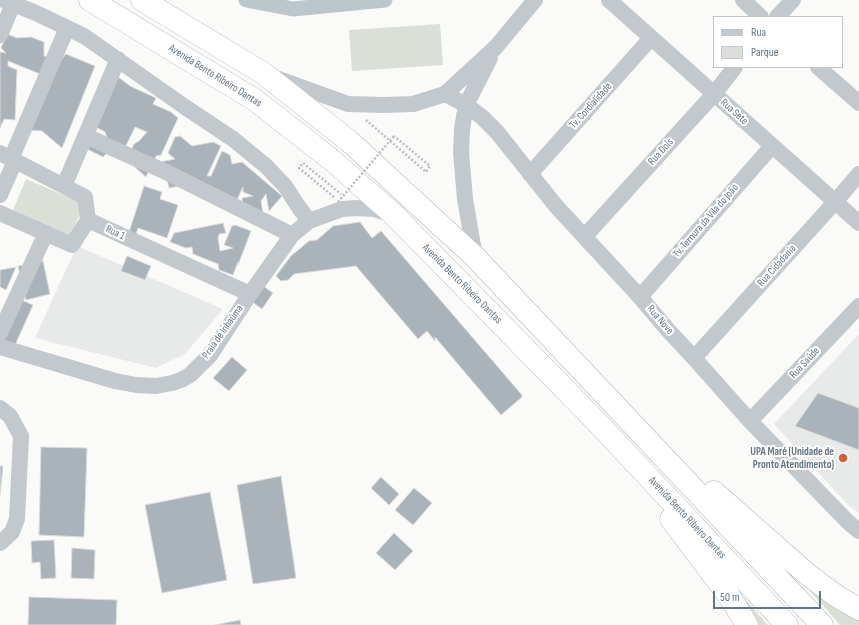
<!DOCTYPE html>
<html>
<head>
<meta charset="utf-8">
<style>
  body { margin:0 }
  #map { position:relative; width:859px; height:625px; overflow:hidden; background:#fafaf8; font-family:"Sofia Sans Condensed",sans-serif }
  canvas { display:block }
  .legend { position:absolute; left:713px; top:16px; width:130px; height:52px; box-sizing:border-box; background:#fff; border:1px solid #c1c8cd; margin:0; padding:5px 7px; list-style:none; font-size:12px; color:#657683 }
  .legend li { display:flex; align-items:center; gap:8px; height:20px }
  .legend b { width:20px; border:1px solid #c1c8cd }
  .scale { position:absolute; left:713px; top:591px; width:108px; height:18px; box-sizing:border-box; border:2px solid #657683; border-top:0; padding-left:5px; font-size:12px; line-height:14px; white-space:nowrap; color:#657683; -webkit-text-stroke:3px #fff; paint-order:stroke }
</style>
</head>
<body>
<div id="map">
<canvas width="859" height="625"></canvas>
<ul class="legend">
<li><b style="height:5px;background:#c3c8cc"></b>Rua</li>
<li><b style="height:11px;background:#dadfd7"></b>Parque</li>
</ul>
<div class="scale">50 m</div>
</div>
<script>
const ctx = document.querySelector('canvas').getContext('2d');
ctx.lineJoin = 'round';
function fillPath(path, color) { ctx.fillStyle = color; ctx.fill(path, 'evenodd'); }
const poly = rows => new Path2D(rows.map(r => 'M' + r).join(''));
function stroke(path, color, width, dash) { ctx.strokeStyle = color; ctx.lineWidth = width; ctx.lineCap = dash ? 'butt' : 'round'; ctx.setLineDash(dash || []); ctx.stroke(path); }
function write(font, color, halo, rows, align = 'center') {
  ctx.font = font + ' "Sofia Sans Condensed",sans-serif'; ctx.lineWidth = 4; ctx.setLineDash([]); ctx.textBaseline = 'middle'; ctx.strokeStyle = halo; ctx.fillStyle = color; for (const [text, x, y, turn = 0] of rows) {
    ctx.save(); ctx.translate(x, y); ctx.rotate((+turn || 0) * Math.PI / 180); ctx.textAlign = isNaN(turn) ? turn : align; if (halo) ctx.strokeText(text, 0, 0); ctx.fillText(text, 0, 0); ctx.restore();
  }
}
fillPath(poly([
  [77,246,223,309,185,354,156,368,35,338,63,276],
  [859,334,859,513,848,505,774,424]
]), '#e8e9e9');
fillPath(poly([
  [440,24,443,65,352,71,349,30],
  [26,179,84,204,69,240,11,215],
  [729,582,768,625,755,625],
  [810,591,839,608,859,619,859,625,840,625]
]), '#dadfd7');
stroke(poly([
  [246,0,293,9,385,0]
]), '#bbc7cb', 15);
const building = poly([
  [7,34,17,38,31,37,44,42,44,56,59,62,66,54,95,66,62,148,42,131,25,130,50,78,8,61,8,66,17,70,15,120,4,119,0,128,0,52,6,53,1,48,7,34],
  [114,75,121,79,130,86,156,98,153,104,171,112,178,118,161,155,156,156,146,177,127,160,134,144,139,141,147,132,135,127,121,156,110,150,103,157,87,149,94,131,107,137,105,132,94,126,114,75],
  [180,136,192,146,213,142,221,146,207,176,211,176,222,151,230,155,232,164,242,162,282,196,269,211,266,194,261,201,263,214,245,217,242,198,253,196,243,192,243,187,232,210,189,184,169,188,167,178,160,162,175,159,168,153,175,137,180,136],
  [144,186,162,192,160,199,178,205,167,238,138,228,136,234,129,232,144,186],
  [360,222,372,238,381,231,522,395,522,397,501,415,435,337,435,341,427,331,418,339,356,266,294,274,288,280,281,281,276,276,291,256,309,241,317,240,333,226,360,222],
  [223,223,226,233,219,234,218,238,220,251,233,248,224,245,232,226,235,225,251,231,238,265,238,262,233,275,219,270,218,264,193,254,192,247,186,248,170,242,174,233,223,223],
  [127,256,151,266,145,280,121,271,127,256],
  [43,261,50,294,26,300,18,266,43,261],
  [16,267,6,290,0,287,0,270,16,267],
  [259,283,273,293,262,309,248,299,259,283],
  [19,299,33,305,11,354,0,349,19,299],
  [232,357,247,370,229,391,213,378,232,357],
  [818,393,859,408,859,450,795,426,818,393],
  [41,447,87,448,84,537,39,535,41,447],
  [0,466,3,466,0,495,0,466],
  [281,476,296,578,253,584,237,485,281,476],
  [381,477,399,494,389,505,371,488,381,477],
  [414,488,432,503,413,525,395,510,414,488],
  [210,492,227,580,162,593,145,505,210,492],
  [394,533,413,551,395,570,376,553,394,533],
  [54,540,56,578,41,579,40,562,32,563,31,541,54,540],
  [72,548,95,550,94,579,71,578,72,548],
  [29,597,117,600,116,625,28,625,29,597],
  [240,620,241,625,215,625,240,620]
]);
fillPath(building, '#aab3b9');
stroke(building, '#dcdcda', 1);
const highway = poly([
  [90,0,255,100,333,161,393,214,595,420,787,625],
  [142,0,263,73,349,141,475,257,822,625],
  [714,492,807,574,838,597,859,609],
  [671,519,730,597,747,625]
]);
stroke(highway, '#b4b9bd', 23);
stroke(poly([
  [366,120,426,172,430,166,394,136],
  [334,197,299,168,303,163,341,194]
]), '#bbbfc2', 2.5, [2, 2]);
stroke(poly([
  [4,0,36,13,84,36,185,107,233,139,266,166,285,186,298,206,309,221],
  [609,0,859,223],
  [743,0,761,17],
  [777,17,793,0],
  [0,35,13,4],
  [818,67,859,103],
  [276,78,348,104,384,105,413,104,445,94,496,47,535,0],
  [445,94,466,105,482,117,497,132,556,206,640,297,667,329,694,358,750,421,848,522,859,531],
  [85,136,166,172,292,235],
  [0,153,85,197,88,220,250,294],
  [11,159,67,28],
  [530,174,651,38],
  [64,186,118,59],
  [0,195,15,161],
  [0,213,72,245,88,220],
  [585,236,714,94,735,67],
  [475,257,465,199,461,152,462,129,466,105,490,58],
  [640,297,772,146],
  [0,333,46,233],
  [0,347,115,381,136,385,156,386,172,383,181,380,190,375,211,354,250,294,292,235,309,221,342,209,357,208,374,209,391,214],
  [694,358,835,202,859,174],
  [0,408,10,416,21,436,17,519,12,532,0,543],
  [750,421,859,306]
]), '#c3c8cc', 16);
stroke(highway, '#fff', 22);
stroke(poly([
  [338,202,394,136]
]), '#bbbfc2', 2.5, [2, 2]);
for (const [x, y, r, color] of [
  [843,458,5,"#e4572e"]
]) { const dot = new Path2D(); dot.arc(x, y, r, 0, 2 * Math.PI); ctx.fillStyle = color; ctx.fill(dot); stroke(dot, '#fff', 1.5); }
write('11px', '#657683', '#fff', [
  ["Avenida Bento Ribeiro Dantas",215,76,32],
  ["Tv. Cordialidade",591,106,-48],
  ["Rua Sete",734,112,42],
  ["Rua Dois",661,152,-48],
  ["Tv. Ternura da Vila do João",706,221,-49],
  ["Rua 1",115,233,25],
  ["Rua Cidadania",777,266,-48],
  ["Avenida Bento Ribeiro Dantas",462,284,45],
  ["Rua Nove",660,320,49],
  ["Praia de Inhaúma",223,332,-55],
  ["Rua Saúde",805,363,-47],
  ["Avenida Bento Ribeiro Dantas",687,518,47]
]);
write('bold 11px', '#657683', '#fff', [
  ["UPA Maré (Unidade de",834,452],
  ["Pronto Atendimento)",834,465]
], 'right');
</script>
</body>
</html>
